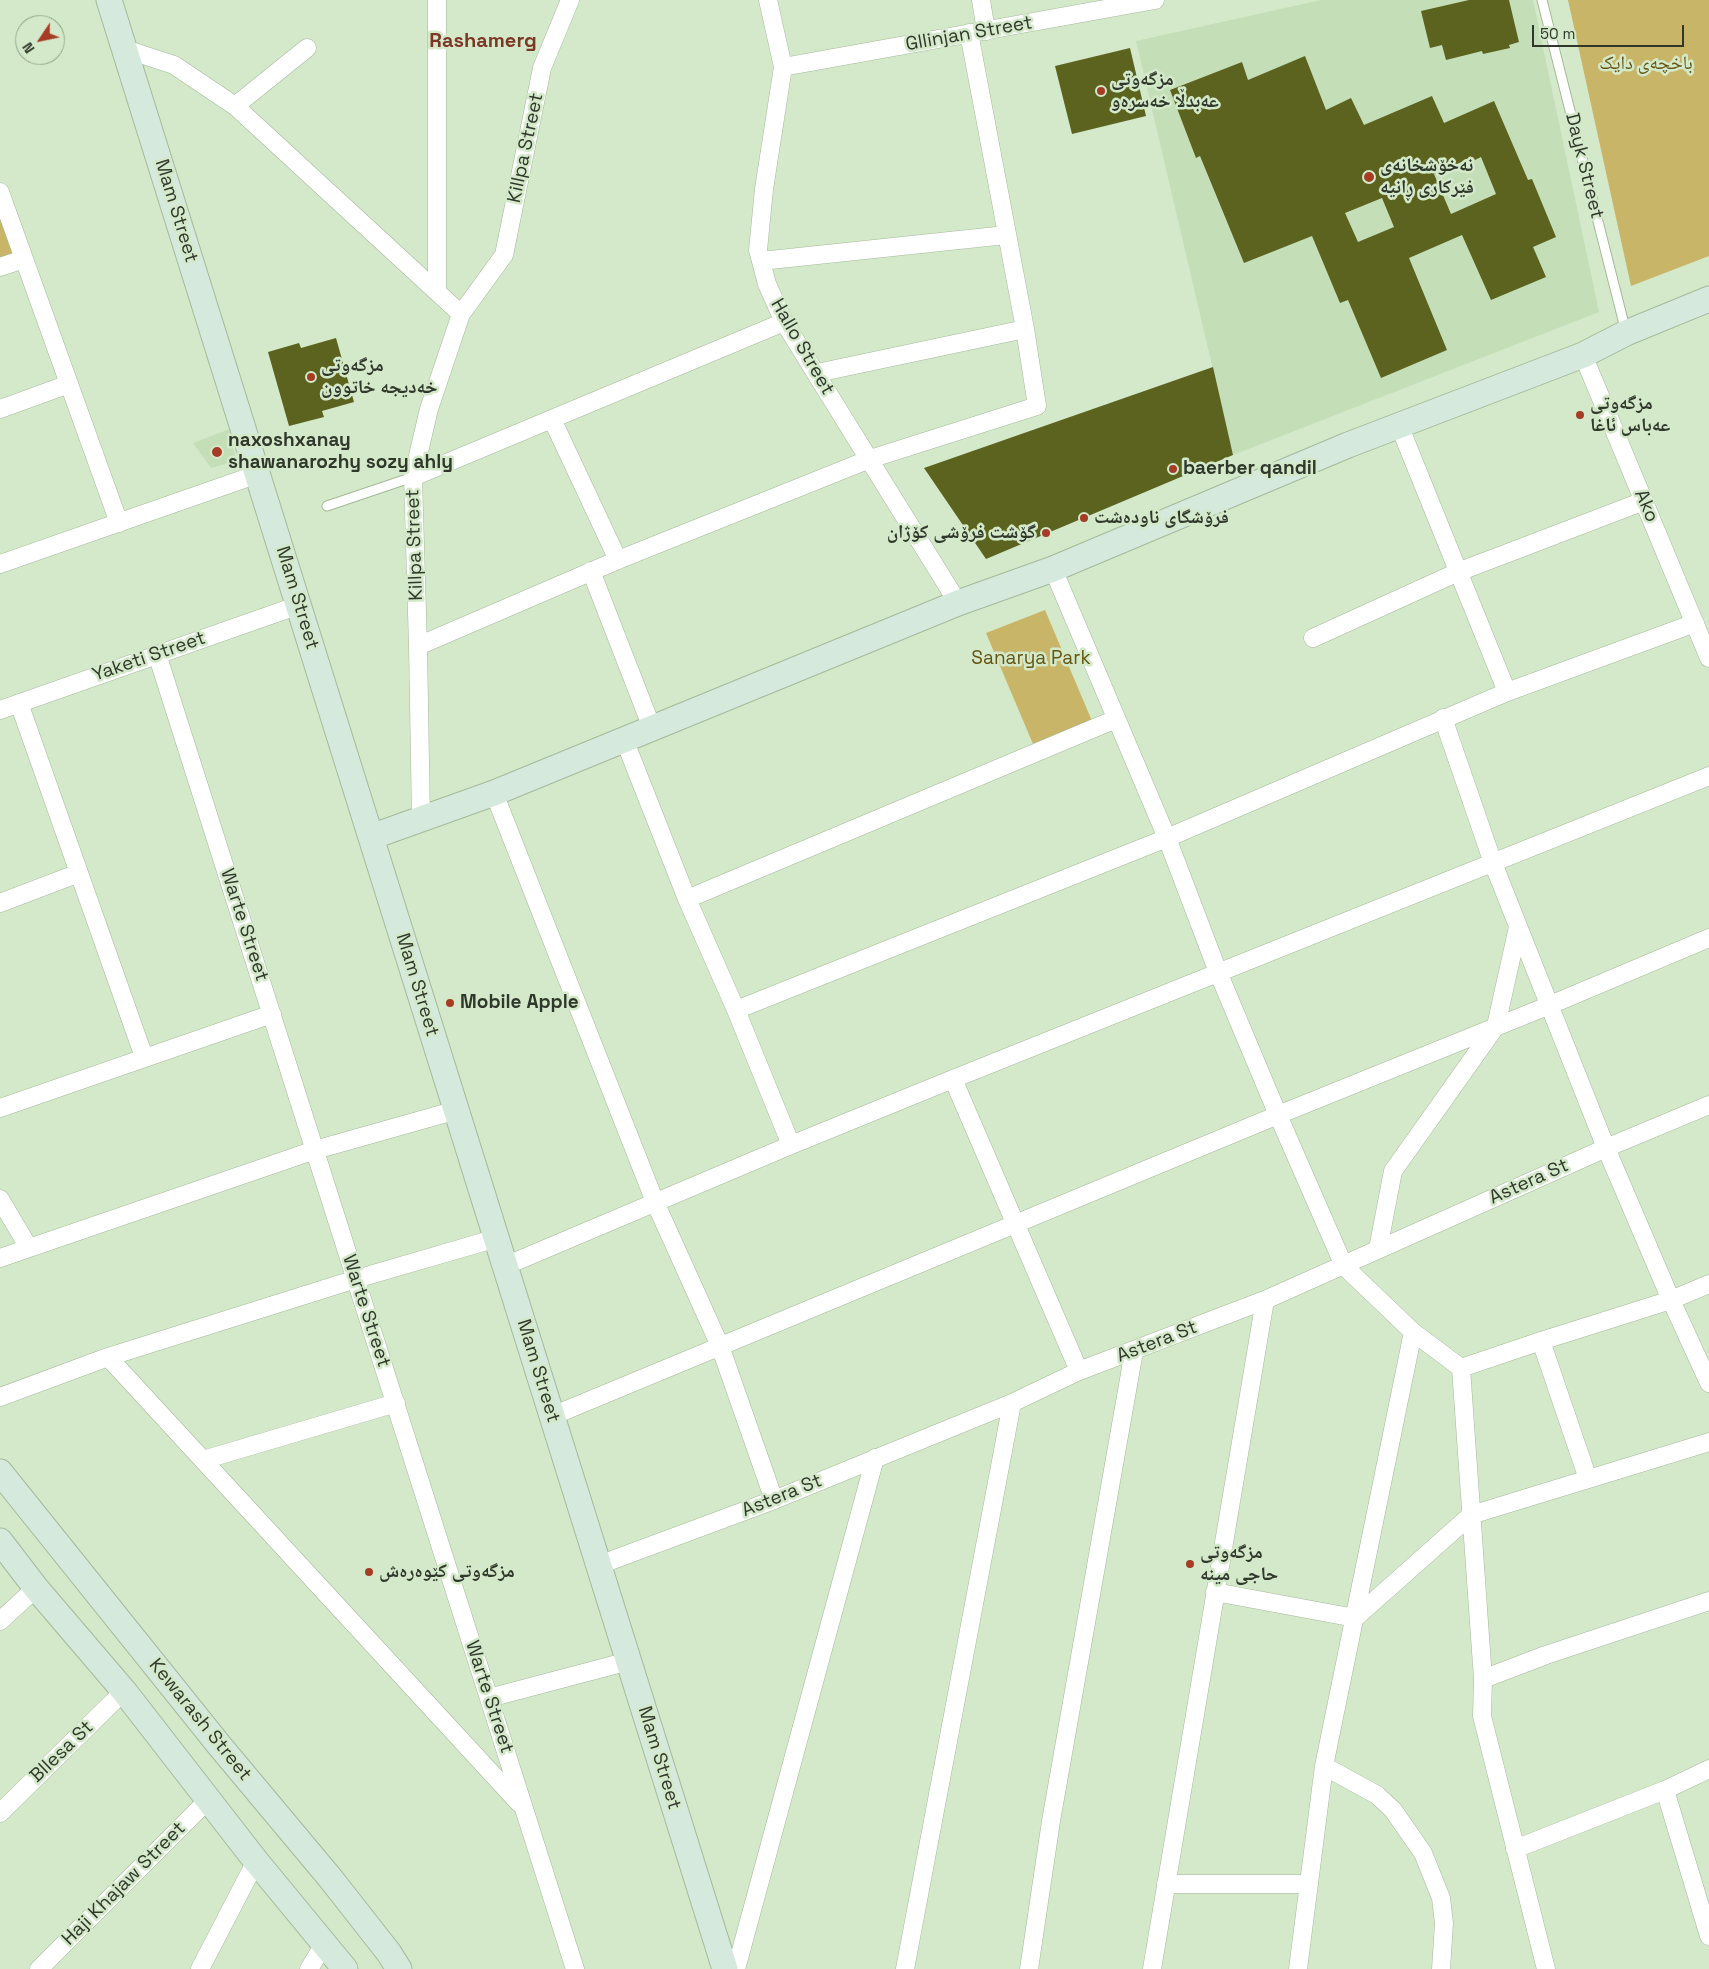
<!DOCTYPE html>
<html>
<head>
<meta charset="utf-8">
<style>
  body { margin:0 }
  #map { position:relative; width:1709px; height:1969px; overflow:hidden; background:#d4e9ca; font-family:"Space Grotesk",sans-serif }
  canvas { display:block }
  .north { position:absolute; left:15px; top:15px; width:50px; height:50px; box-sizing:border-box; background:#d4e9ca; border:1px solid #92a28b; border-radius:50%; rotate:236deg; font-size:14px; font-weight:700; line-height:20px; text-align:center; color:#30382c }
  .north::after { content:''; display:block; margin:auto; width:18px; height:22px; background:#a53c23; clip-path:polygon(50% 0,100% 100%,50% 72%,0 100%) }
  .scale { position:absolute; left:1532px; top:25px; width:152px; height:22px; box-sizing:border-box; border:2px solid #30382c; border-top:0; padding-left:6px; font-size:15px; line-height:18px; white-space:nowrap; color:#30382c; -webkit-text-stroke:4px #d4e9ca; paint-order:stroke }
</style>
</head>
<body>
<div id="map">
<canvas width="1709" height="1969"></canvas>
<div class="north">N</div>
<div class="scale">50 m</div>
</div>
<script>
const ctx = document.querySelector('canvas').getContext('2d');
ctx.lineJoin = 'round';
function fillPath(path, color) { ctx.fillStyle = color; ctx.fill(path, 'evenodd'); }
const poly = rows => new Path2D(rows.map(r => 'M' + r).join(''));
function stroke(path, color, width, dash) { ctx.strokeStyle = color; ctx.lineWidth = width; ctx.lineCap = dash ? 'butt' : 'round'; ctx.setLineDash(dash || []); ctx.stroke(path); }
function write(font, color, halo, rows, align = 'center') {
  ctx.font = font + ' "Space Grotesk","Noto Naskh Arabic",sans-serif'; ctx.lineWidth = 5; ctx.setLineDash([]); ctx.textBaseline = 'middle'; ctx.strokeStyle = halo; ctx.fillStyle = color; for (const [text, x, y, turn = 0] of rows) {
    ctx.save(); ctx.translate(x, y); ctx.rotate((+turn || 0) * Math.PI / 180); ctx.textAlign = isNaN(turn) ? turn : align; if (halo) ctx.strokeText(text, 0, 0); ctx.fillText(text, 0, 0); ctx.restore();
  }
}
fillPath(poly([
  [1321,0,1533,0,1599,312,1233,455,1136,41],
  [230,429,236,461,211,468,193,443]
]), '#c4deb8');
fillPath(poly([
  [1568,0,1709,0,1709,256,1631,286],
  [0,214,14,253,0,258],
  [1045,610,1092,721,1033,744,986,633]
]), '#c9b567');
fillPath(poly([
  [1469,0,1509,0,1519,42,1509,45,1510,48,1483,54,1482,51,1446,60,1442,45,1430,48,1421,11],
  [1130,48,1146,116,1072,134,1055,66],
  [1305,56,1326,110,1351,98,1364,125,1432,96,1444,123,1494,101,1528,180,1532,179,1556,237,1533,247,1546,277,1491,300,1462,235,1409,258,1447,350,1381,378,1348,300,1340,303,1312,236,1244,263,1200,156,1196,158,1170,90,1242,62,1248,80],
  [1473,157,1475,160,1481,157,1496,194,1451,214,1434,174],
  [1382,198,1394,227,1358,242,1345,213],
  [336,338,354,402,322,411,324,417,289,426,268,352,299,343,301,348],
  [1213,367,1233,455,986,559,924,468]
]), '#5b631f');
const lane = poly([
  [1542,0,1626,332],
  [327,506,413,477]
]);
const street = poly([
  [437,0,437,292],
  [768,0,783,67,764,189,758,250,767,284,784,322,958,603],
  [981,0,986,31],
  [125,49,174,65,235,106,461,314],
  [783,67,1155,0],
  [235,106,307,48],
  [0,192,119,523],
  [761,261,1006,235],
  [0,267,24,259],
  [1583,355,1709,658],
  [817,373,1025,329],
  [0,409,69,384],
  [552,419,618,560],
  [1399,425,1507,692],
  [413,477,784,322],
  [0,564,258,474],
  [1053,569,1167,838,1218,972,1278,1115,1344,1266,1413,1332,1461,1368,1483,1679,1482,1716,1546,1969],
  [591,571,652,728],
  [1313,638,1458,572,1644,501],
  [418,646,618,560,870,459,1037,406,1025,329,969,33],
  [157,654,575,1969],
  [19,703,144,1057],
  [0,710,299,605],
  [1443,718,1493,863,1606,1148,1671,1300,1709,1383],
  [624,739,687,899,736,1010,791,1145],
  [494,793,655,1202,720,1346,774,1500],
  [421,820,418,646,413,477,429,409,461,314,504,255,542,68,570,0],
  [687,899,1116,719],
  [0,903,79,873],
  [736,1010,1167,838,1507,692,1695,623],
  [953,1079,1079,1371],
  [0,1108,272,1014],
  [0,1199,29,1248],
  [1378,1249,1393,1171,1496,1026,1518,927],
  [0,1258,315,1150,457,1110],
  [505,1266,791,1145,953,1079,1709,776],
  [1541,1341,1588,1479],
  [108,1357,519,1803],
  [1461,1368,1541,1341,1671,1300,1709,1284],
  [0,1397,108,1357,356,1279,497,1238],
  [552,1416,1278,1115,1550,1005,1709,938],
  [203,1460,396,1403],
  [599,1565,774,1500,1012,1403,1079,1371,1265,1300,1606,1148,1709,1105],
  [1215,1592,1355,1618,1471,1515,1709,1442],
  [0,1621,36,1588],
  [1483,1679,1546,1655,1709,1601],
  [489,1698,629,1661],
  [1324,1766,1377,1795,1393,1810,1423,1853,1441,1898,1444,1923,1441,1969],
  [1665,1790,1709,1936],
  [0,1813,124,1691],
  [1515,1849,1665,1790,1709,1769],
  [1166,1884,1309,1884],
  [39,1969,209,1799],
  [200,1969,256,1861],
  [309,1969,325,1943],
  [736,1969,875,1458],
  [905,1969,1012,1403],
  [1029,1969,1051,1821,1134,1351],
  [1152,1969,1265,1300],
  [1298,1969,1324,1766,1413,1332]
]);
const secondary = poly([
  [109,0,725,1969],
  [371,837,494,793,958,603,1053,569,1348,445,1583,355,1626,333,1709,299],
  [0,1472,219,1745,331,1879,389,1953,399,1969],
  [0,1541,36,1588,124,1691,256,1861,345,1969]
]);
stroke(lane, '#a5b99b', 11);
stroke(street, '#a5b99b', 19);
stroke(secondary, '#a5b99b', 27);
stroke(lane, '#fff', 9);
stroke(street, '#fff', 18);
stroke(secondary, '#d5e9dc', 25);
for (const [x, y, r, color] of [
  [1101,91,5,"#a53c23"],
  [1369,177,6,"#a53c23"],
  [311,377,5,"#a53c23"],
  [1580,415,5,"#a53c23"],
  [217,452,6,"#a53c23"],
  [1173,469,5,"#a53c23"],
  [1084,518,5,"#a53c23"],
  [1046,533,5,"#a53c23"],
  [450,1003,5,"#a53c23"],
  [1190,1564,5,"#a53c23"],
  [369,1572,5,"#a53c23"]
]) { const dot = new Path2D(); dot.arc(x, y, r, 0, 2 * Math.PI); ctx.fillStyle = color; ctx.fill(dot); stroke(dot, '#d4e9ca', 2); }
write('19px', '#30382c', '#d4e9ca', [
  ["Gllinjan Street",969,34,-10],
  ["Killpa Street",526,148,-78],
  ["Dayk Street",1584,166,76],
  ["Mam Street",176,211,73],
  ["Hallo Street",802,347,60],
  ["Ako",1646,506,67],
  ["Killpa Street",415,545,-92],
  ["Mam Street",297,598,73],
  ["Yaketi Street",149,657,-19],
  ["Warte Street",244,925,72],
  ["Mam Street",417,985,73],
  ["Astera St",1529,1182,-24],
  ["Warte Street",366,1311,72],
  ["Astera St",1157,1342,-21],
  ["Mam Street",538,1371,73],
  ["Astera St",782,1496,-22],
  ["Warte Street",489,1697,72],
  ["Kewarash Street",200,1720,51],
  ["Bllesa St",62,1752,-44],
  ["Mam Street",659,1758,73],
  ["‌Haji Khajaw Street",124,1884,-45]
]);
write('19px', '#655511', '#d4e9ca', [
  ["باخچەی دایک",1646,64],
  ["Sanarya Park",1031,659]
]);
write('bold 19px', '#30382c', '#d4e9ca', [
  ["مزگەوتی",1111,80],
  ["عەبدڵا خەسرەو",1111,102],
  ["نەخۆشخانەی",1380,166],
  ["فێرکاری ڕانیە",1380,188],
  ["مزگەوتی",321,366],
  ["خەدیجە خاتوون",321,388],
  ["مزگەوتی",1590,404],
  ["عەباس ئاغا",1590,426],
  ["naxoshxanay",228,441],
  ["shawanarozhy sozy ahly",228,463],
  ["baerber qandil",1183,469],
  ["فرۆشگای ناوده‌شت",1094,518],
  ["گۆشت فرۆشی کۆژان",1036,533,"right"],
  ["Mobile Apple",460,1003],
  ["مزگەوتی",1200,1553],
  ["حاجی مینە",1200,1575],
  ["مزگەوتی کێوەرەش",379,1572]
], 'left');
write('bold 20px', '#7c3727', '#d4e9ca', [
  ["Rashamerg",483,42]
]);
</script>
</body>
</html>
